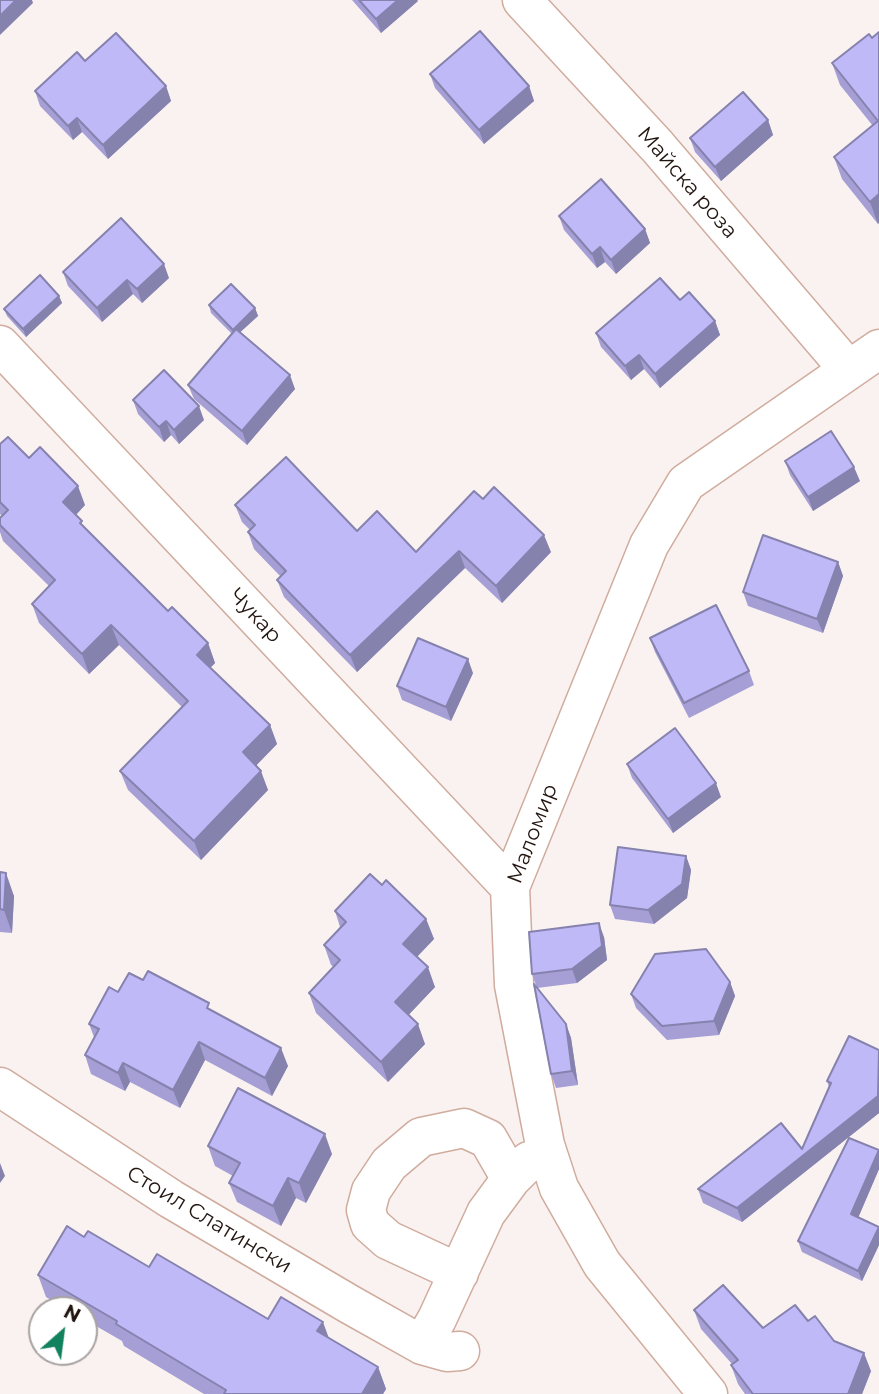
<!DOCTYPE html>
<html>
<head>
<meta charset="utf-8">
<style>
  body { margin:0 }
  #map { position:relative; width:879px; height:1394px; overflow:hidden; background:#faf2f0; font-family:Montserrat,sans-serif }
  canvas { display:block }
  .north { position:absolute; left:28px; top:1296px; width:70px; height:70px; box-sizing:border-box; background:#fff; border:2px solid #a7a2a0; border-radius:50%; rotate:28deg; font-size:19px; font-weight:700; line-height:28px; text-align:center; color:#231611 }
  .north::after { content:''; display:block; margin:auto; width:24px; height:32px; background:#12815e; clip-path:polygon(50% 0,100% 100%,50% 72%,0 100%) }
</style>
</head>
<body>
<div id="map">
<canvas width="879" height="1394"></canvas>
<div class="north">N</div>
</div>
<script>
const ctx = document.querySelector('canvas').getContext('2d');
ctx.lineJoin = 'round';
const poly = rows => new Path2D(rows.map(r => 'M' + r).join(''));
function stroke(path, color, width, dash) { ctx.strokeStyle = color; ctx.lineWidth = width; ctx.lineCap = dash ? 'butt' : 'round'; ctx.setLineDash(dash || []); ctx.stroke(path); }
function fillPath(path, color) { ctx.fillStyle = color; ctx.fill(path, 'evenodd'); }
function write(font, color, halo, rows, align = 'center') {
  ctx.font = font + ' Montserrat,sans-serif'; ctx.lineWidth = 6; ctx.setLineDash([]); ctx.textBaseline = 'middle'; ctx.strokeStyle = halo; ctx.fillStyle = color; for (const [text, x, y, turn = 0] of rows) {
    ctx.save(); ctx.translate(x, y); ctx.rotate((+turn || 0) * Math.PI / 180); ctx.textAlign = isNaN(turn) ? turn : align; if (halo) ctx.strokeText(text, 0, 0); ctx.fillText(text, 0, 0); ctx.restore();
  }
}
const minor = poly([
  [522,0,657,146,848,369],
  [0,345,510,887],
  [0,1087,171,1199,349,1304,422,1345,447,1352,460,1351],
  [459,1273,388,1240,370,1224,366,1210,371,1191,389,1164,421,1137,464,1128,488,1139,511,1179],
  [422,1345,437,1319,486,1213,511,1179,529,1161],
  [708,1394,602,1264,559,1188,545,1145,514,985,510,887,649,545,686,483,879,349]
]);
stroke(minor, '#d0ac9e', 41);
stroke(minor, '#fff', 38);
fillPath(poly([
  [352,0,417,0,418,1,381,33],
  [879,32,878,224,842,179,834,157,873,126,840,85,832,63],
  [430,74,529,86,534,101,484,144,435,88],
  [166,86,171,101,108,159,82,132,73,140,40,106,35,91],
  [768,120,773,135,721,181,695,152,690,138],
  [559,216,645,229,650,243,616,274,605,262,597,268,564,230],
  [63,272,169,278,142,303,133,294,102,322,68,286],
  [59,296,62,303,26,337,7,316,4,309],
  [680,300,715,321,720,335,660,388,644,369,631,380,601,347,596,333],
  [209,305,255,308,258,316,240,332,295,389,247,445,194,399,188,385,232,334,211,313],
  [133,400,204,420,179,444,171,435,164,442,138,414],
  [0,444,29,458,85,505,76,515,84,527,168,611,208,643,215,663,210,668,270,725,277,744,256,765,268,790,201,860,128,790,120,771,182,707,119,645,89,674,39,623,32,604,49,586,3,541,0,532,0,518,2,516,0,514],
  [785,461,860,481,813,511,790,475],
  [483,499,551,552,502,603,465,568,357,672,284,597,277,580,281,577,254,549,248,532,250,530,242,522,235,505,357,531,416,552],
  [838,562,843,576,823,633,748,606,743,592],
  [650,638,749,671,754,685,689,718,655,652],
  [473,673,451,721,402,700,397,686],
  [627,764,721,797,673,833,632,778],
  [686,856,691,870,687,898,654,924,615,919,610,905],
  [0,872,14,896,12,933,0,932],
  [382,885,426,919,434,939,417,957,435,987,408,1015,425,1044,388,1082,316,1013,309,993,334,967,331,965,324,945,340,927,335,911],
  [604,937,607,960,577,983,537,988,566,1024,571,1038,578,1085,556,1088,551,1074,537,988,532,974],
  [143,980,212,1011,288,1066,272,1096,205,1060,180,1108,130,1082,125,1091,91,1074,85,1055,94,1037,89,1024,118,992],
  [730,982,735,996,719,1035,667,1040,636,1008,631,994],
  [879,1050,879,1113,742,1222,703,1203,698,1189,802,1149,829,1087,827,1081],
  [208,1146,332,1154,306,1203,296,1198,281,1226,237,1202,229,1183,233,1176,215,1166],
  [879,1150,879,1169,858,1218,879,1227,879,1245,862,1281,802,1252,798,1241],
  [84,1237,149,1267,268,1319,328,1337,378,1367,386,1389,383,1394,204,1394,124,1346,122,1341,84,1319,84,1310,69,1310,46,1297,38,1275],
  [694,1310,763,1328,808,1321,834,1341,871,1371,862,1394,745,1394,738,1384,731,1365,732,1364,701,1329]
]), '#a59fd5');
fillPath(poly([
  [16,0,32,0,33,3,0,35,0,16],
  [398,0,417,0,418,1,381,33,376,19],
  [166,86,171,101,108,159,103,145],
  [529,86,534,101,484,144,479,130],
  [77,118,82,132,73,140,68,126],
  [768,120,773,135,721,181,715,167],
  [879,194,879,223,878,224,870,202],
  [645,229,650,243,616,274,611,260],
  [600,247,605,262,597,268,592,254],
  [164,264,169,278,142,303,137,289],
  [127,280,133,294,102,322,97,308],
  [59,296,62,303,26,337,23,329],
  [255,308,258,316,235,337,233,330],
  [715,321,720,335,660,388,655,374],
  [639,355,644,369,631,380,625,366],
  [290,375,295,389,247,445,242,431],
  [199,406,204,420,179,444,174,430],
  [166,421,171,435,164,442,159,427],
  [854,467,860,481,813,511,808,497],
  [78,486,85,505,70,521,63,502],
  [544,535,551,552,502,603,496,586],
  [459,551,465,568,357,672,350,655],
  [838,562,843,576,823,633,817,619],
  [111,625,119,645,89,674,82,654],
  [208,643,215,663,204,674,197,655],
  [468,659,473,673,451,721,446,707],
  [270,725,277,744,250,772,243,752],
  [261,771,268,790,201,860,194,841],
  [716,783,721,797,673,833,668,819],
  [686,856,691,870,687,898,654,924,648,910],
  [6,873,14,896,12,933,4,910],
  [426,919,434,939,410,964,403,944],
  [599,923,604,937,607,960,577,983,572,969],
  [428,967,435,987,402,1022,395,1002],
  [730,982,735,996,719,1035,714,1021],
  [418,1024,425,1044,388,1082,381,1062],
  [566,1024,571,1038,578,1085,572,1071],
  [199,1042,205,1060,180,1108,173,1090],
  [281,1048,288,1066,272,1096,265,1078],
  [123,1063,130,1082,125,1091,118,1073],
  [879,1094,879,1113,742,1222,737,1208],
  [325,1134,332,1154,306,1203,299,1183],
  [879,1150,879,1169,855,1225,851,1214],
  [0,1163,5,1176,0,1183],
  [288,1178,296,1198,281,1226,273,1206],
  [879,1227,879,1245,862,1281,858,1271],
  [323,1322,331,1344,317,1331],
  [864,1353,871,1371,862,1394,848,1394],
  [378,1367,386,1389,383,1394,362,1394]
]), '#8682ae');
const building = poly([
  [0,0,16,0,0,16,0,0],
  [359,0,398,0,376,19,359,0],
  [480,31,529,86,479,130,430,74,480,31],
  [879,32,879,194,870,202,834,157,878,121,832,63,869,34,872,38,879,32],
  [116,33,166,86,103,145,77,118,68,126,35,91,77,52,85,61,116,33],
  [743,92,768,120,715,167,690,138,743,92],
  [601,179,645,229,611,260,600,247,592,254,559,216,601,179],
  [121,218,164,264,137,289,127,280,97,308,63,272,121,218],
  [40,275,59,296,23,329,4,309,40,275],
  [660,278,680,300,689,292,715,321,655,374,639,355,625,366,596,333,660,278],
  [231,284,255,308,233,330,209,305,231,284],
  [236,329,290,375,242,431,188,385,236,329],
  [164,370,199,406,174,430,166,421,159,427,133,400,164,370],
  [831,431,854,467,808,497,785,461,831,431],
  [8,437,29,458,40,447,78,486,63,502,82,521,80,523,168,611,172,607,208,643,197,655,270,725,243,752,261,771,194,841,120,771,188,701,111,625,82,654,32,604,55,580,0,525,0,518,8,510,0,502,0,444,8,437],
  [286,457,357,531,377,511,416,552,474,491,483,499,494,487,544,535,496,586,459,551,350,655,277,580,286,571,248,532,255,525,235,505,286,457],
  [763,535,838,562,817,619,743,592,763,535],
  [716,605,749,671,684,703,650,638,716,605],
  [418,638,468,659,446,707,397,686,418,638],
  [675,728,716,783,668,819,627,764,675,728],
  [618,847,686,856,682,884,648,910,610,905,618,847],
  [0,872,6,873,4,910,0,909,0,872],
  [370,874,382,885,386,880,426,919,403,944,428,967,395,1002,418,1024,381,1062,309,993,340,960,324,945,346,922,335,911,370,874],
  [599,923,602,946,572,969,532,974,529,932,599,923],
  [706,949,730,982,714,1021,662,1026,631,994,655,954,706,949],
  [148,971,209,1003,207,1008,281,1048,265,1078,199,1042,173,1090,123,1063,118,1073,85,1055,99,1029,89,1024,109,987,118,992,129,973,143,980,148,971],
  [534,984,566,1024,572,1071,551,1074,534,984],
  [849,1036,879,1050,878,1096,737,1208,698,1189,781,1123,802,1149,831,1083,827,1081,849,1036],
  [238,1088,325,1134,299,1183,288,1178,273,1206,229,1183,240,1163,208,1146,238,1088],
  [849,1138,879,1150,851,1214,879,1227,858,1271,798,1241,849,1138],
  [67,1226,84,1237,88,1231,149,1267,157,1254,268,1319,281,1297,323,1322,317,1331,378,1367,362,1394,224,1394,226,1390,116,1324,117,1321,38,1275,67,1226],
  [723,1285,763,1328,795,1305,808,1321,815,1316,834,1341,864,1353,848,1394,753,1394,731,1365,738,1360,694,1310,723,1285]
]);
fillPath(building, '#c0b9f8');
stroke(building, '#8682ae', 2);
write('21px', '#231611', '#fff', [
  ["Майска роза",687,183,49],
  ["Чукар",255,616,47],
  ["Маломир",533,834,-69],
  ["Стоил Слатински",209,1220,31]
]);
</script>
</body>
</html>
